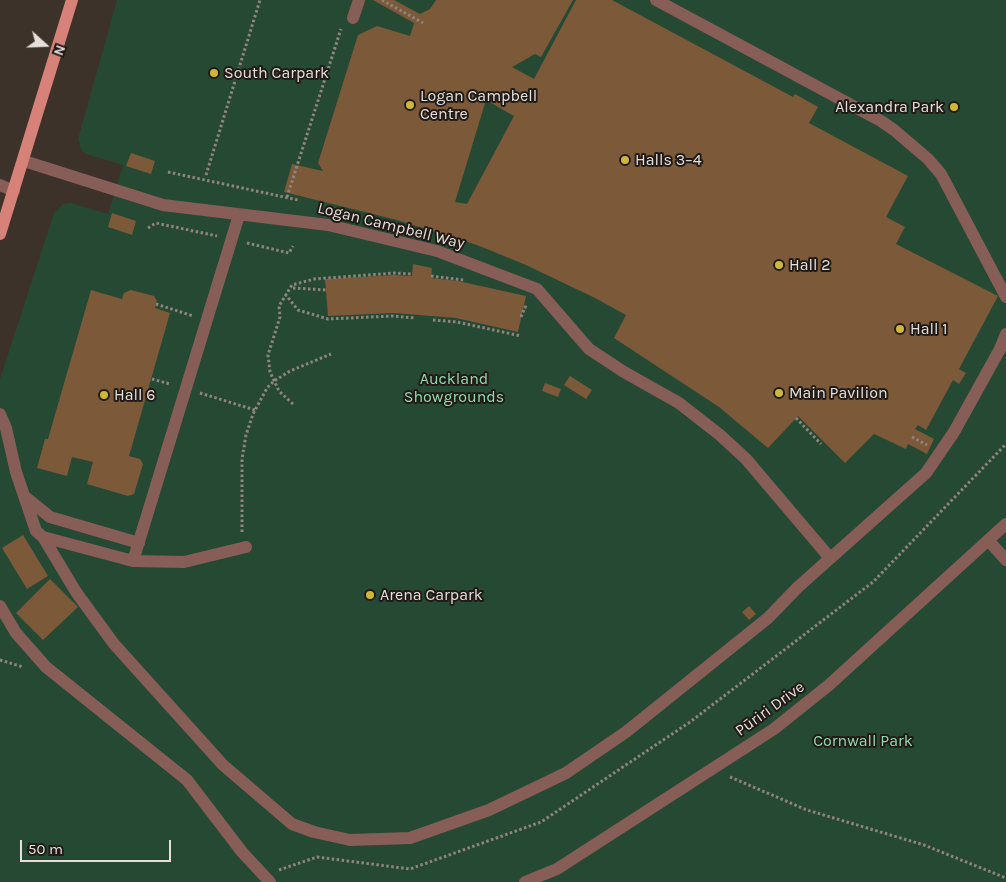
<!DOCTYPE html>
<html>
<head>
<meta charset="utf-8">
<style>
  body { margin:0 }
  #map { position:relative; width:1006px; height:882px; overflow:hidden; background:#3c322a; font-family:Karla,sans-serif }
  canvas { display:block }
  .north { position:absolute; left:20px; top:20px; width:50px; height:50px; -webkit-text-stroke:4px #201b17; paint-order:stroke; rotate:110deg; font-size:14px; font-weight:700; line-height:20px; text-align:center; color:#e6dfda }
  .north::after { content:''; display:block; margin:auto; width:18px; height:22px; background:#e6dfda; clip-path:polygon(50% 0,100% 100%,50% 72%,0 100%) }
  .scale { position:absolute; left:20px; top:840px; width:151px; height:22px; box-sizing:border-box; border:2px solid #e6dfda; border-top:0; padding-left:6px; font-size:15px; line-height:18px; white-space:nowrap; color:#e6dfda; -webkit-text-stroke:4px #201b17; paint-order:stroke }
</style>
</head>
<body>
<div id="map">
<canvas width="1006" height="882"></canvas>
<div class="north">N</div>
<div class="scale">50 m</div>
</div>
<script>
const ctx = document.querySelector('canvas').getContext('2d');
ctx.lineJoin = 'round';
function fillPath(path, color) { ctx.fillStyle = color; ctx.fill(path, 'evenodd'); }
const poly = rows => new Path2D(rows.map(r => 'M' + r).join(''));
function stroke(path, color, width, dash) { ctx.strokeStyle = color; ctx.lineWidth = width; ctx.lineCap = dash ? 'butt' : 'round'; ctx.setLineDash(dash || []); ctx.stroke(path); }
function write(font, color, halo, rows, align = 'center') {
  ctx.font = font + ' Karla,sans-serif'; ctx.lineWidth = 4; ctx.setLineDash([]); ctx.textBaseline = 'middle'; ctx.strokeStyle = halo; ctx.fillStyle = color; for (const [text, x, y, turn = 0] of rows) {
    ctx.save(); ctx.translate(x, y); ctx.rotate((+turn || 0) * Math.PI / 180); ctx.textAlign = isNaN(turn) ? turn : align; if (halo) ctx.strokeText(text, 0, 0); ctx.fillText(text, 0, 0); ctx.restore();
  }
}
fillPath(poly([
  [117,0,1006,0,1006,882,0,882,0,379,54,213,63,204,71,203,108,214,123,165,86,154,82,151,78,139]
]), '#264934');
fillPath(poly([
  [373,0,394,0,420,14,430,9,436,0,573,0,541,57,535,54,512,67,534,79,576,0,612,0,793,97,795,94,818,107,809,123,908,176,886,217,905,227,896,244,998,296,959,369,966,373,959,384,953,380,926,430,918,425,915,429,934,439,927,454,908,444,906,449,874,434,845,463,798,416,768,448,719,407,614,338,626,315,595,298,526,265,477,245,397,220,284,192,292,164,323,171,318,163,358,35,377,26,410,36,414,23],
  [486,100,514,116,467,204,455,202],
  [131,153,155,161,151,174,126,166],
  [112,213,136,221,132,235,108,227],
  [413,264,432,268,431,278,458,281,526,296,518,332,456,318,394,313,328,316,325,279,394,275,412,276],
  [91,290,122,299,124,293,131,290,154,296,157,301,155,308,170,313,129,456,140,459,143,464,134,494,128,496,87,484,93,462,72,457,67,476,37,468,45,439,48,439],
  [570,376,592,390,586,399,564,385],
  [545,383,561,389,558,397,542,391],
  [23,535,48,576,27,589,2,548],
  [50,579,78,607,43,640,16,613],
  [749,606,756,614,749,620,742,612]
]), '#7c5938');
stroke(poly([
  [382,0,423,23],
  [168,172,298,200],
  [206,175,260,0],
  [287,197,341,29],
  [148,228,156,223,217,236],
  [247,243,289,253,293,246],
  [431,276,463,280],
  [293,288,326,290],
  [285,294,298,310,328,319,392,316,415,318],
  [156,304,193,316],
  [521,317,525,307,528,308],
  [433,320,457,322,521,336],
  [152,379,170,384],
  [200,393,255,410],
  [293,404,279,391,270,372,268,355,280,317,279,306,292,285,314,279,395,273,412,274],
  [796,418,821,444],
  [912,437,927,445],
  [242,532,242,459,246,435,253,414,267,388,274,381,290,371,331,354],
  [0,660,23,667],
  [730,777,807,810,924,845,1006,878],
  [279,870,317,857,410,869,541,822,690,722,873,582,1006,444]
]), '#8e857e', 3, [2.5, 2.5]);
stroke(poly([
  [656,0,881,121,894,130,928,159,941,174,1006,297],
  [353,18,359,0],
  [24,161,163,205,328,225,437,251,537,289,589,349,624,372,679,403,720,435,746,459,830,558],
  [0,185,14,191],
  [0,414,6,428,16,472,36,531,43,537,76,592,114,644,223,765,292,824,314,832,350,840,410,838,489,810,566,773,626,732,768,618,798,587,926,473,954,432,1000,349,1006,334],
  [24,496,50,517,139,543],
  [43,537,133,561,184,562,246,547],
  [988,540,1006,560],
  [133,561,239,215],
  [0,606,16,633,46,667,187,780,242,852,270,882],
  [525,882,557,869,774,729,829,685,1006,524]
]), '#875d58', 12);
stroke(poly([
  [0,234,72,0]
]), '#d78279', 12);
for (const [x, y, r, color] of [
  [214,73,5,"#cfb837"],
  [410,105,5,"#cfb837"],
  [954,107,5,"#cfb837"],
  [625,160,5,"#cfb837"],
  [779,265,5,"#cfb837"],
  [900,329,5,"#cfb837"],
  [779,393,5,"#cfb837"],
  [104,395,5,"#cfb837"],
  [370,595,5,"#cfb837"]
]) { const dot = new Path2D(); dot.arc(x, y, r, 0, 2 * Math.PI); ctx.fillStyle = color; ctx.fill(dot); stroke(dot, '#201b17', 2); }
write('16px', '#e6dfda', '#201b17', [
  ["South Carpark",224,73],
  ["Logan Campbell",420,96],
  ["Centre",420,114],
  ["Alexandra Park",944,107,"right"],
  ["Halls 3–4",635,160],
  ["Hall 2",789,265],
  ["Hall 1",910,329],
  ["Main Pavilion",789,393],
  ["Hall 6",114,395],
  ["Arena Carpark",380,595]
], 'left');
write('16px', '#e6dfda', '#201b17', [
  ["Logan Campbell Way",391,226,14],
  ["Pūriri Drive",770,709,-36]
]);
write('16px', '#93dcaf', '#201b17', [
  ["Auckland",454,379],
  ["Showgrounds",454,397],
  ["Cornwall Park",863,741]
]);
</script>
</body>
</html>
